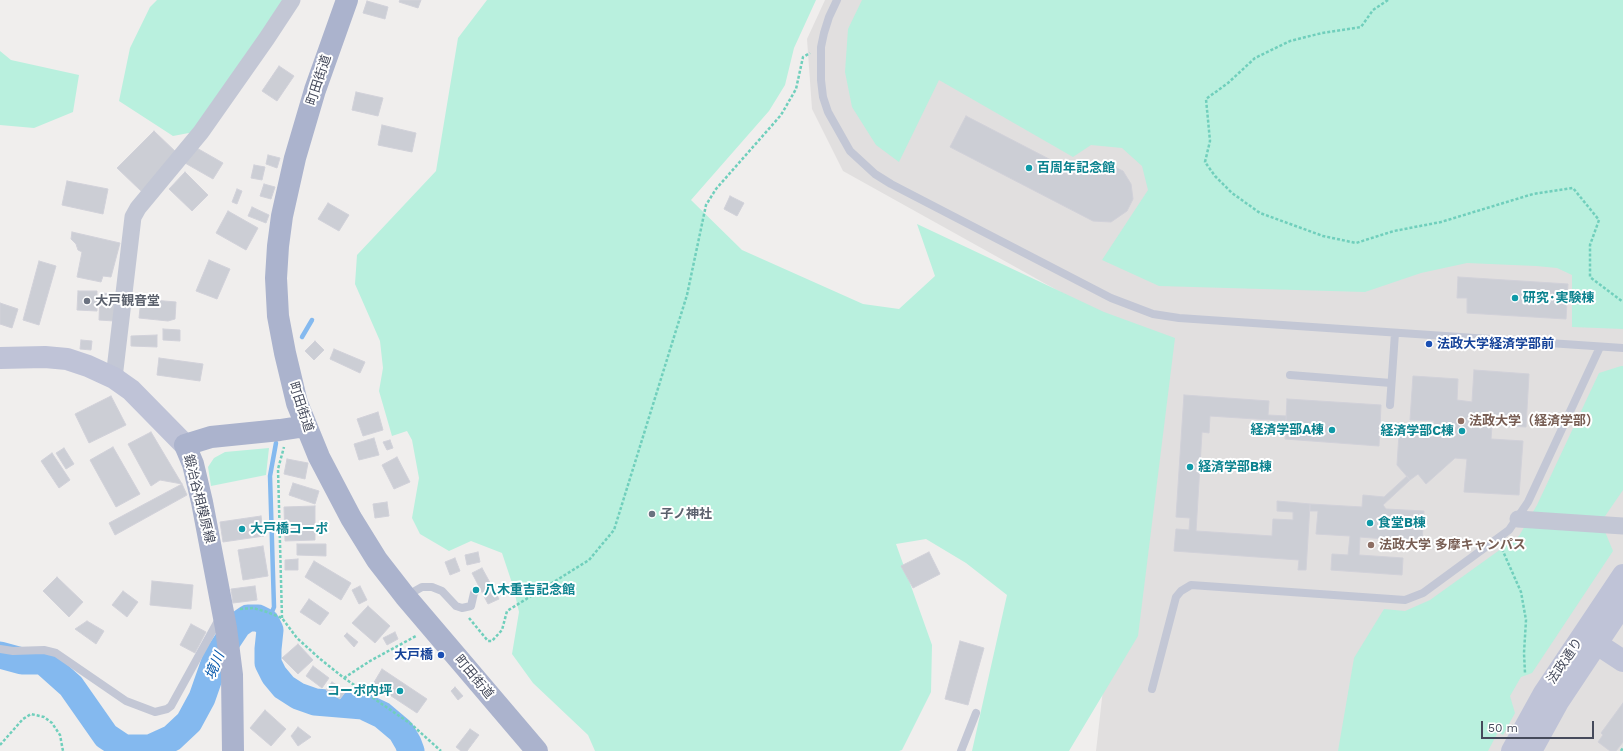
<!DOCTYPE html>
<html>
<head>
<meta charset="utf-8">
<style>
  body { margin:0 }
  #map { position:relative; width:1623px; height:751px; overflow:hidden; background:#f0eeed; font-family:"Work Sans",sans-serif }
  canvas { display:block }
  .scale { position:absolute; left:1481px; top:721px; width:113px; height:18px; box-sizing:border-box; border:2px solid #454a5b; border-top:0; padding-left:5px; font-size:12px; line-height:14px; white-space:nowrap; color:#454a5b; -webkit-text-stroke:3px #fff; paint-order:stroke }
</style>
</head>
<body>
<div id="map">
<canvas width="1623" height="751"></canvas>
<div class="scale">50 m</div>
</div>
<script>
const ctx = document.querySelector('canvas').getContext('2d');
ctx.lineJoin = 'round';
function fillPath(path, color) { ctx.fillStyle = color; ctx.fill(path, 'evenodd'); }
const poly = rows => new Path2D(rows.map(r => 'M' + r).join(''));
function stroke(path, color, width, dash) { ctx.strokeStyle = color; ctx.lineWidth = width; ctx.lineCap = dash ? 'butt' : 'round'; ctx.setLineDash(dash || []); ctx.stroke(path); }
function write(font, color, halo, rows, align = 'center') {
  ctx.font = font + ' "Work Sans","Noto Sans JP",sans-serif'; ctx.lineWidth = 4; ctx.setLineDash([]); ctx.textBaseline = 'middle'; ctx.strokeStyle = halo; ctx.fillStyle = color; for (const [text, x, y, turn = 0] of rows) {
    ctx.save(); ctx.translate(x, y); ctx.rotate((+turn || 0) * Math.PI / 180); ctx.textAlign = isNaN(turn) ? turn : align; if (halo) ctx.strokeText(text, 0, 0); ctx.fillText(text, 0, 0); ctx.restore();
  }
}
fillPath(poly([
  [825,0,1623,0,1623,751,1096,751,1143,338,843,171,812,109,807,39]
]), '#e1dfdf');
fillPath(poly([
  [157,0,292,0,194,132,173,136,119,101,130,48,150,7],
  [487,0,816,0,794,48,785,85,769,111,691,200,742,250,863,304,899,309,935,276,917,224,1104,312,1175,338,1138,636,1069,751,972,751,1007,595,966,563,926,539,896,544,932,645,931,692,902,750,899,751,595,751,588,735,533,683,512,654,519,612,513,586,502,553,471,541,449,551,420,534,412,518,419,478,412,440,407,431,392,436,379,391,383,368,380,341,355,284,357,255,436,171,458,38],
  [862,0,1623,0,1623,329,1572,327,1572,275,1557,268,1536,266,1467,263,1421,273,1365,292,1159,286,1102,260,1148,190,1142,166,1122,148,1091,145,1073,157,939,80,899,162,876,145,852,107,845,72,848,29],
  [0,51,11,60,79,75,73,112,34,128,0,125],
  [1621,366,1623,366,1623,490,1601,522,1613,551,1532,673,1521,677,1510,696,1515,713,1503,735,1498,732,1488,751,1338,751,1354,658,1384,609,1405,611,1430,600,1519,536,1537,505,1599,373],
  [269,448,266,475,211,486,208,467,214,458,225,452]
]), '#b9f0de');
stroke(poly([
  [302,337,312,320],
  [266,622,270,617,274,607,270,476,276,443]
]), '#84b9ef', 4.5);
stroke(poly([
  [0,655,22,661,43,661,71,686,106,736,124,748,150,748,172,738,189,722,202,698,216,658,238,625,248,618,258,618,266,622,270,630,268,649,268,663,274,675,284,687,298,696,315,702,363,706,382,715,401,731,408,743,411,751]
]), '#84b9ef', 27);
const building = poly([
  [400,0,421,0,418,8,399,2,400,0],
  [367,1,388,7,385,19,363,13,367,1],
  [279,66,294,76,277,101,262,91,279,66],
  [356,92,383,98,378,116,352,110,356,92],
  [966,116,1078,174,1091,165,1108,164,1123,171,1131,184,1133,199,1127,211,1111,222,1093,221,950,147,966,116],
  [382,125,416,133,412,152,378,145,382,125],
  [154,131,178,154,141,191,117,168,154,131],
  [195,147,223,163,213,179,185,163,195,147],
  [268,155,280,158,277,168,266,164,268,155],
  [254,165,265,167,262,180,251,178,254,165],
  [185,172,208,195,192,211,169,189,185,172],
  [67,181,108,189,103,214,62,205,67,181],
  [264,184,275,187,271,199,260,196,264,184],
  [237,189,242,191,237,204,232,202,237,189],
  [730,196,744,203,737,216,724,209,730,196],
  [328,203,349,215,339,231,318,219,328,203],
  [252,207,269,215,266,223,248,216,252,207],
  [228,211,258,228,246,250,216,233,228,211],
  [72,232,120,243,111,277,103,276,101,282,77,277,82,252,78,250,76,244,71,239,72,232],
  [209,260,230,269,217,299,196,291,209,260],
  [39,261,56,266,39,325,23,320,39,261],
  [1458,277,1568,284,1566,319,1467,313,1467,298,1457,298,1458,277],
  [78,291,97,291,97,311,77,310,78,291],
  [100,293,116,294,114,321,99,320,100,293],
  [141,299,176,302,175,319,168,321,139,318,141,299],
  [0,303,18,309,12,328,0,324,0,303],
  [163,329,180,330,180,341,163,340,163,329],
  [157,335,157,347,131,346,131,336,157,335],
  [81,340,92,341,91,350,80,349,81,340],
  [315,341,324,350,314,360,305,351,315,341],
  [334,349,365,362,360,373,330,359,334,349],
  [159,358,203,364,200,381,157,375,159,358],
  [1474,370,1529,374,1526,427,1492,425,1491,439,1523,441,1519,495,1464,492,1467,459,1455,458,1426,484,1418,474,1410,480,1397,465,1399,434,1433,437,1434,421,1410,420,1413,376,1458,379,1457,400,1472,402,1474,370],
  [1184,395,1269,401,1268,415,1286,416,1286,421,1210,416,1209,433,1202,432,1196,531,1272,536,1273,519,1293,520,1293,512,1277,511,1277,501,1310,504,1306,570,1298,570,1299,560,1174,551,1176,529,1189,530,1190,518,1176,517,1184,395],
  [111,396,126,425,89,443,75,414,111,396],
  [1287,399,1381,405,1379,446,1285,439,1287,399],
  [378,412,383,430,363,436,357,419,378,412],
  [151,432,182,484,160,480,151,486,128,444,151,432],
  [374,438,379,455,359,460,354,444,374,438],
  [390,440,393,448,387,450,383,442,390,440],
  [113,447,140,494,116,507,90,460,113,447],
  [64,448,74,464,66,469,56,453,64,448],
  [52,453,70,480,59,488,41,461,52,453],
  [397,457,410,482,394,489,382,465,397,457],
  [287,459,308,463,305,479,284,474,287,459],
  [1407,476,1410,480,1383,505,1386,509,1424,511,1422,542,1360,537,1359,555,1403,558,1402,575,1331,570,1332,554,1348,555,1350,536,1316,534,1318,511,1310,511,1310,504,1362,507,1363,495,1384,497,1407,476],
  [293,483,319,491,315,504,289,495,293,483],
  [182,484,187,495,115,535,109,523,182,484],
  [387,502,389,516,375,518,373,504,387,502],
  [315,506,315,540,285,541,284,507,315,506],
  [261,516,264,536,223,542,220,522,261,516],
  [297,544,326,544,326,556,297,555,297,544],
  [263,546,268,576,243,580,238,550,263,546],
  [478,552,480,562,467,565,465,555,478,552],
  [929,552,940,574,913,588,901,566,929,552],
  [455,558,460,571,450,575,445,562,455,558],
  [298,559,298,570,285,570,285,560,298,559],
  [314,561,351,583,341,600,305,577,314,561],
  [482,568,499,599,488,604,472,573,482,568],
  [57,577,83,602,69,617,43,591,57,577],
  [152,581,193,585,191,609,150,605,152,581],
  [255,586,257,600,233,603,231,589,255,586],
  [360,586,367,600,359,604,352,590,360,586],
  [123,591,138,602,127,617,112,605,123,591],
  [309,599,329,613,320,625,300,612,309,599],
  [368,606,390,626,375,643,352,623,368,606],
  [87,621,104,631,96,644,75,629,87,621],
  [191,624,206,632,195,653,180,645,191,624],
  [395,632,398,639,387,645,383,638,395,632],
  [347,633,358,642,354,647,344,636,347,633],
  [960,641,984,648,968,705,945,699,960,641],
  [298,644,313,660,298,674,282,658,298,644],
  [313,666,329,678,322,688,306,676,313,666],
  [382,669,427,699,417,713,373,684,382,669],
  [332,682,346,691,340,699,326,690,332,682],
  [455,687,463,696,458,700,451,691,455,687],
  [1623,703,1623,742,1616,751,1610,751,1598,742,1603,735,1601,733,1623,703],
  [265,710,286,729,271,746,250,728,265,710],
  [298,727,311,737,298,746,291,736,298,727],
  [470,729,479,735,467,751,461,751,456,747,470,729]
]);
fillPath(building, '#ccced5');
stroke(building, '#d1d1d9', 1);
stroke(poly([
  [1388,0,1373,10,1361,27,1322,33,1290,41,1255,58,1228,83,1206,99,1210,141,1205,162,1215,176,1232,193,1260,213,1323,236,1356,243,1394,231,1441,222,1533,194,1573,188,1599,220,1590,245,1590,277,1623,302],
  [1502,549,1521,592,1526,620,1524,653,1525,673],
  [240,609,253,608,267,612,282,618,297,638,319,658,344,678,411,724,441,751],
  [282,618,278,469,284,447],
  [469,618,488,641,492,641,502,630,507,611,589,560,614,530,687,295,706,205,716,189,781,115,796,89,803,57,810,53],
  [344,678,370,661,416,636],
  [0,745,23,719,31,714,44,717,52,723,60,735,63,751],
  [1621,751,1623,748]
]), '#70cfbc', 2.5, [3, 2]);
stroke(poly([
  [837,0,829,17,824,33,821,47,821,80,823,97,828,112,850,151,875,174,891,184,1111,298,1153,314,1179,318,1623,348],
  [1290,375,1391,383],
  [1390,405,1395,333],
  [406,596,422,587,432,587,442,591,456,606,462,608,471,606,474,593],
  [0,649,13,651,44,650,56,653,126,701,155,712,167,709,171,706,219,619],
  [1152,689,1176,597,1181,591,1191,585,1405,600,1423,593,1509,530,1528,502,1600,347],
  [961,751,976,713]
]), '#c3c7d5', 8);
stroke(poly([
  [114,378,133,217,138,208,201,132,267,38,292,0],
  [1518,519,1623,526]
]), '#c3c7d5', 17);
stroke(poly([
  [0,358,45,357,67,359,88,366,114,378,131,390,185,445],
  [1585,636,1623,661],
  [1512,751,1544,693,1623,575],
  [1531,751,1558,702,1623,604]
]), '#bfc3d7', 22);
stroke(poly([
  [347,0,315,90,295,158,282,216,278,246,276,278,278,316,285,353,297,403,319,457,351,518,377,560,405,596,537,751],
  [233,751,232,675,226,628,202,502,193,464,185,445,211,437,280,430,306,426]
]), '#abb3cd', 22);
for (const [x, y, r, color] of [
  [1029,168,4,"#0f9aa8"],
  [1515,298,4,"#0f9aa8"],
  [87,301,4,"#6b7280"],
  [1429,344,4,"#1a4fb4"],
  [1461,421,4,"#8d6e63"],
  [1332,430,4,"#0f9aa8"],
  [1462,431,4,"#0f9aa8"],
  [1190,467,4,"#0f9aa8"],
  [652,514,4,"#6b7280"],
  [1370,523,4,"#0f9aa8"],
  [242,529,4,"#0f9aa8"],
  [1371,545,4,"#8d6e63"],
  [476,590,4,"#0f9aa8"],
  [441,655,4,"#1a4fb4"],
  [400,691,4,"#0f9aa8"]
]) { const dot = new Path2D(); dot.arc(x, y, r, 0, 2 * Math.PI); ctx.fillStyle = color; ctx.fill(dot); stroke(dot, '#fff', 1.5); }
write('13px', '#454a5b', '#fff', [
  ["町田街道",319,80,-72],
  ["町田街道",301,407,72],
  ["鍛冶谷相模原線",199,499,76],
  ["法政通り",1565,661,-56],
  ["町田街道",474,677,50]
]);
write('bold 13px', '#0d838f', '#fff', [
  ["百周年記念館",1037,168],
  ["研究･実験棟",1523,298],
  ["経済学部A棟",1324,430,"right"],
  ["経済学部C棟",1454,431,"right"],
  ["経済学部B棟",1198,467],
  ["食堂B棟",1378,523],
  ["大戸橋コーポ",250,529],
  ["八木重吉記念館",484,590],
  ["コーポ内坪",392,691,"right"]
], 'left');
write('bold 13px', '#5b616d', '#fff', [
  ["大戸観音堂",95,301],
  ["子ノ神社",660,514]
], 'left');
write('bold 13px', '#164399', '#fff', [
  ["法政大学経済学部前",1437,344],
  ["大戸橋",433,655,"right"]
], 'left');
write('bold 13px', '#785e54', '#fff', [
  ["法政大学（経済学部）",1469,421],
  ["法政大学 多摩キャンパス",1379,545]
], 'left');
write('italic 14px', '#0759ac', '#fff', [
  ["境川",215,666,-67]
]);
</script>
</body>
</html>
